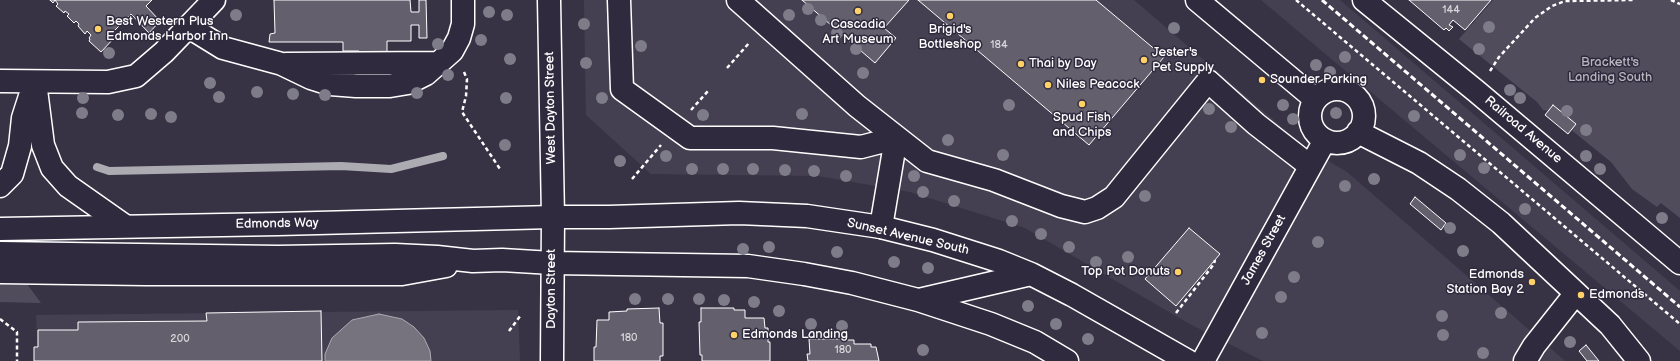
<!DOCTYPE html>
<html>
<head>
<meta charset="utf-8">
<style>
  body { margin:0 }
  canvas { display:block; background:#373345 }
</style>
</head>
<body>
<canvas width="1680" height="361"></canvas>
<script>
const ctx = document.querySelector('canvas').getContext('2d');
ctx.lineJoin = 'round';
function fillPath(path, color) { ctx.fillStyle = color; ctx.fill(path, 'evenodd'); }
const poly = rows => new Path2D(rows.map(r => 'M' + r).join(''));
function stroke(path, color, width, dash) { ctx.strokeStyle = color; ctx.lineWidth = width; ctx.lineCap = dash ? 'butt' : 'round'; ctx.setLineDash(dash || []); ctx.stroke(path); }
function write(font, color, halo, rows, align = 'center') {
  ctx.font = font + ' "Balsamiq Sans",sans-serif'; ctx.lineWidth = 3; ctx.setLineDash([]); ctx.textBaseline = 'middle'; ctx.strokeStyle = halo; ctx.fillStyle = color; for (const [text, x, y, turn = 0] of rows) {
    ctx.save(); ctx.translate(x, y); ctx.rotate((+turn || 0) * Math.PI / 180); ctx.textAlign = isNaN(turn) ? turn : align; if (halo) ctx.strokeText(text, 0, 0); ctx.fillText(text, 0, 0); ctx.restore();
  }
}
fillPath(poly([
  [584,0,1134,0,1305,147,1347,172,1565,361,1263,361,1188,323,1025,228,910,192,818,176,651,174,586,115],
  [1261,0,1340,0,1680,291,1680,351],
  [518,310,520,361,38,361,36,315]
]), '#444051');
fillPath(poly([
  [1493,0,1680,0,1680,218,1661,203,1657,207,1632,189,1611,162,1548,111,1543,110,1537,102,1459,39],
  [0,277,22,277,41,303,0,302]
]), '#514c5c');
const water = poly([
  [379,314,402,319,414,327,424,338,430,351,431,361,325,361,325,354,332,338,352,320,379,314]
]);
fillPath(water, '#76737f');
stroke(water, '#adabb2', 1);
stroke(poly([
  [97,167,109,171,341,166,391,169,443,156]
]), '#adabb2', 8);
const building = poly([
  [50,0,152,0,146,6,160,21,149,33,131,14,112,33,115,37,101,52,89,41,90,39,89,38,91,35,87,31,85,34,78,26,79,24,76,21,74,23,67,16,69,14,65,11,64,13,56,6,58,4,55,0,53,3,50,0],
  [274,0,410,0,411,12,419,12,419,0,426,0,427,38,419,38,419,25,411,25,411,41,387,41,387,76,360,76,359,51,343,51,343,42,269,42,270,34,275,33,274,0],
  [802,0,909,0,884,28,896,38,875,63,802,0],
  [918,0,1096,0,1164,57,1089,145,918,0],
  [1409,0,1491,0,1465,30,1453,20,1449,25,1453,27,1449,31,1446,28,1444,30,1409,0],
  [1553,105,1576,124,1568,134,1545,115,1553,105],
  [1415,197,1446,223,1441,230,1410,204,1415,197],
  [1189,228,1220,254,1176,306,1145,279,1189,228],
  [659,308,660,323,663,323,663,356,660,356,660,361,594,361,594,347,596,347,597,320,609,320,609,312,627,311,627,309,659,308],
  [701,308,734,308,734,310,745,310,745,318,764,318,765,328,768,328,768,342,770,342,770,361,702,361,702,355,700,355,699,322,701,322,701,308],
  [321,311,322,361,34,361,34,347,38,347,38,330,78,330,78,322,207,321,206,313,321,311],
  [809,339,842,339,842,340,854,340,854,344,871,344,871,347,876,347,879,361,808,361,807,354,810,354,809,339],
  [1586,345,1599,361,1587,361,1579,351,1586,345]
]);
fillPath(building, '#635f6d');
stroke(building, '#fff', 1);
const minor = poly([
  [549,0,553,217,552,361],
  [619,0,622,89,690,138,773,138,861,147,896,138,881,227],
  [738,0,857,106,927,161,994,180,1061,206,1085,212,1097,208,1114,197,1208,81,1256,124,1310,166],
  [1197,0,1315,99],
  [1364,0,1476,91,1680,263],
  [189,27,223,48,282,64,311,78,330,84,356,86,390,86,408,83,426,74,452,51,459,38,463,24,463,0],
  [286,64,439,63],
  [0,81,108,82,136,76,164,52,214,0],
  [35,82,43,145,52,168,68,186,125,226],
  '1310 116a27 27 0 1 1 54 0a27 27 0 1 1-54 0Z',
  [1358,132,1419,163,1458,189,1501,223,1610,325,1639,361],
  [0,186,12,174,20,146,23,118,33,87],
  [1203,361,1325,140],
  [1525,361,1534,346,1576,293]
]);
const major = poly([
  [0,229,278,224,553,217,609,217,739,213,807,216,881,227,933,240,999,261,1031,274,1072,295,1188,361],
  [0,253,278,257,395,255,437,257,473,261,502,260,552,263,748,266,804,274,852,283,918,300,991,324,1035,342,1067,361],
  [0,272,146,274,402,274,446,266],
  [919,300,1031,274]
]);
stroke(minor, '#fff', 25);
stroke(major, '#fff', 25);
stroke(poly([
  [1296,0,1680,324],
  [1671,0,1680,4],
  [727,68,750,42],
  [1490,71,1499,57,1535,18,1552,6,1565,1,1634,0],
  [464,72,467,79,466,96,462,112,500,169],
  [691,110,708,91],
  [632,179,661,145],
  [1176,313,1214,264,1215,260],
  [0,319,17,332,17,361],
  [509,331,521,315]
]), '#fff', 2.5, [4, 3]);
stroke(minor, '#2f2a3d', 22);
stroke(major, '#2f2a3d', 22);
stroke(poly([
  [1322,0,1680,307]
]), '#fff', 3, [6, 3]);
ctx.fillStyle = '#7e7c88';
for (const [x, y] of [
  [808,9],
  [489,12],
  [236,15],
  [507,15],
  [789,15],
  [821,20],
  [584,24],
  [1489,27],
  [1174,28],
  [837,33],
  [481,40],
  [438,44],
  [641,46],
  [856,49],
  [1479,49],
  [109,53],
  [1345,57],
  [510,59],
  [586,63],
  [1316,65],
  [1330,72],
  [863,73],
  [448,75],
  [210,83],
  [1510,90],
  [257,92],
  [417,93],
  [293,94],
  [325,95],
  [219,97],
  [83,98],
  [506,98],
  [602,98],
  [1520,98],
  [1009,105],
  [1283,105],
  [1209,109],
  [1567,111],
  [82,113],
  [1336,113],
  [151,114],
  [802,114],
  [118,115],
  [703,115],
  [1414,116],
  [171,117],
  [1293,119],
  [1231,127],
  [1586,130],
  [948,140],
  [505,145],
  [1003,155],
  [1460,155],
  [666,156],
  [1586,156],
  [620,161],
  [1484,168],
  [692,169],
  [723,169],
  [753,169],
  [1600,169],
  [785,170],
  [814,171],
  [846,176],
  [914,176],
  [1374,179],
  [1345,186],
  [923,192],
  [1145,196],
  [954,201],
  [1525,209],
  [1662,218],
  [1012,221],
  [1450,228],
  [1041,234],
  [1318,242],
  [769,247],
  [1069,247],
  [743,249],
  [1463,251],
  [837,252],
  [1128,257],
  [894,262],
  [1096,262],
  [928,268],
  [1294,277],
  [1281,297],
  [635,299],
  [668,299],
  [699,299],
  [724,300],
  [754,302],
  [1028,306],
  [779,311],
  [1501,313],
  [1442,316],
  [811,324],
  [1056,324],
  [842,326],
  [1262,333],
  [1443,335],
  [1088,339],
  [1570,342],
  [923,350],
  [1483,353]
]) { ctx.beginPath(); ctx.arc(x, y, 6, 0, 2 * Math.PI); ctx.fill(); }
for (const [x, y, r, color] of [
  [858,11,4,"#ffd166"],
  [950,16,4,"#ffd166"],
  [98,29,4,"#ffd166"],
  [1144,60,4,"#ffd166"],
  [1021,64,4,"#ffd166"],
  [1262,80,4,"#ffd166"],
  [1048,85,4,"#ffd166"],
  [1082,104,4,"#ffd166"],
  [1178,272,4,"#ffd166"],
  [1532,282,4,"#ffd166"],
  [1581,295,4,"#ffd166"],
  [734,335,4,"#ffd166"]
]) { const dot = new Path2D(); dot.arc(x, y, r, 0, 2 * Math.PI); ctx.fillStyle = color; ctx.fill(dot); stroke(dot, '#2f2a3d', 1.5); }
write('11px', '#d8d7da', null, [
  ["144",1451,10],
  ["184",999,45],
  ["180",629,338],
  ["200",180,339],
  ["180",843,350]
]);
write('13px', '#fff', '#2f2a3d', [
  ["Best Western Plus",106,22],
  ["Edmonds Harbor Inn",106,37],
  ["Cascadia",858,25,"center"],
  ["Art Museum",858,40,"center"],
  ["Brigid's",950,30,"center"],
  ["Bottleshop",950,45,"center"],
  ["Jester's",1152,53],
  ["Pet Supply",1152,68],
  ["Thai by Day",1029,64],
  ["Sounder Parking",1270,80],
  ["Niles Peacock",1056,85],
  ["Spud Fish",1082,118,"center"],
  ["and Chips",1082,133,"center"],
  ["Top Pot Donuts",1170,272,"right"],
  ["Edmonds",1524,275,"right"],
  ["Station Bay 2",1524,290,"right"],
  ["Edmonds",1589,295],
  ["Edmonds Landing",742,335]
], 'left');
write('13px', '#b9b7be', '#2f2a3d', [
  ["Brackett's",1610,63],
  ["Landing South",1610,78]
]);
write('13px', '#fff', '#2f2a3d', [
  ["West Dayton Street",551,108,-91],
  ["Railroad Avenue",1523,130,40],
  ["Edmonds Way",277,224,-1],
  ["Sunset Avenue South",908,237,13],
  ["James Street",1264,250,-61],
  ["Dayton Street",552,289,-90]
]);
</script>
</body>
</html>
